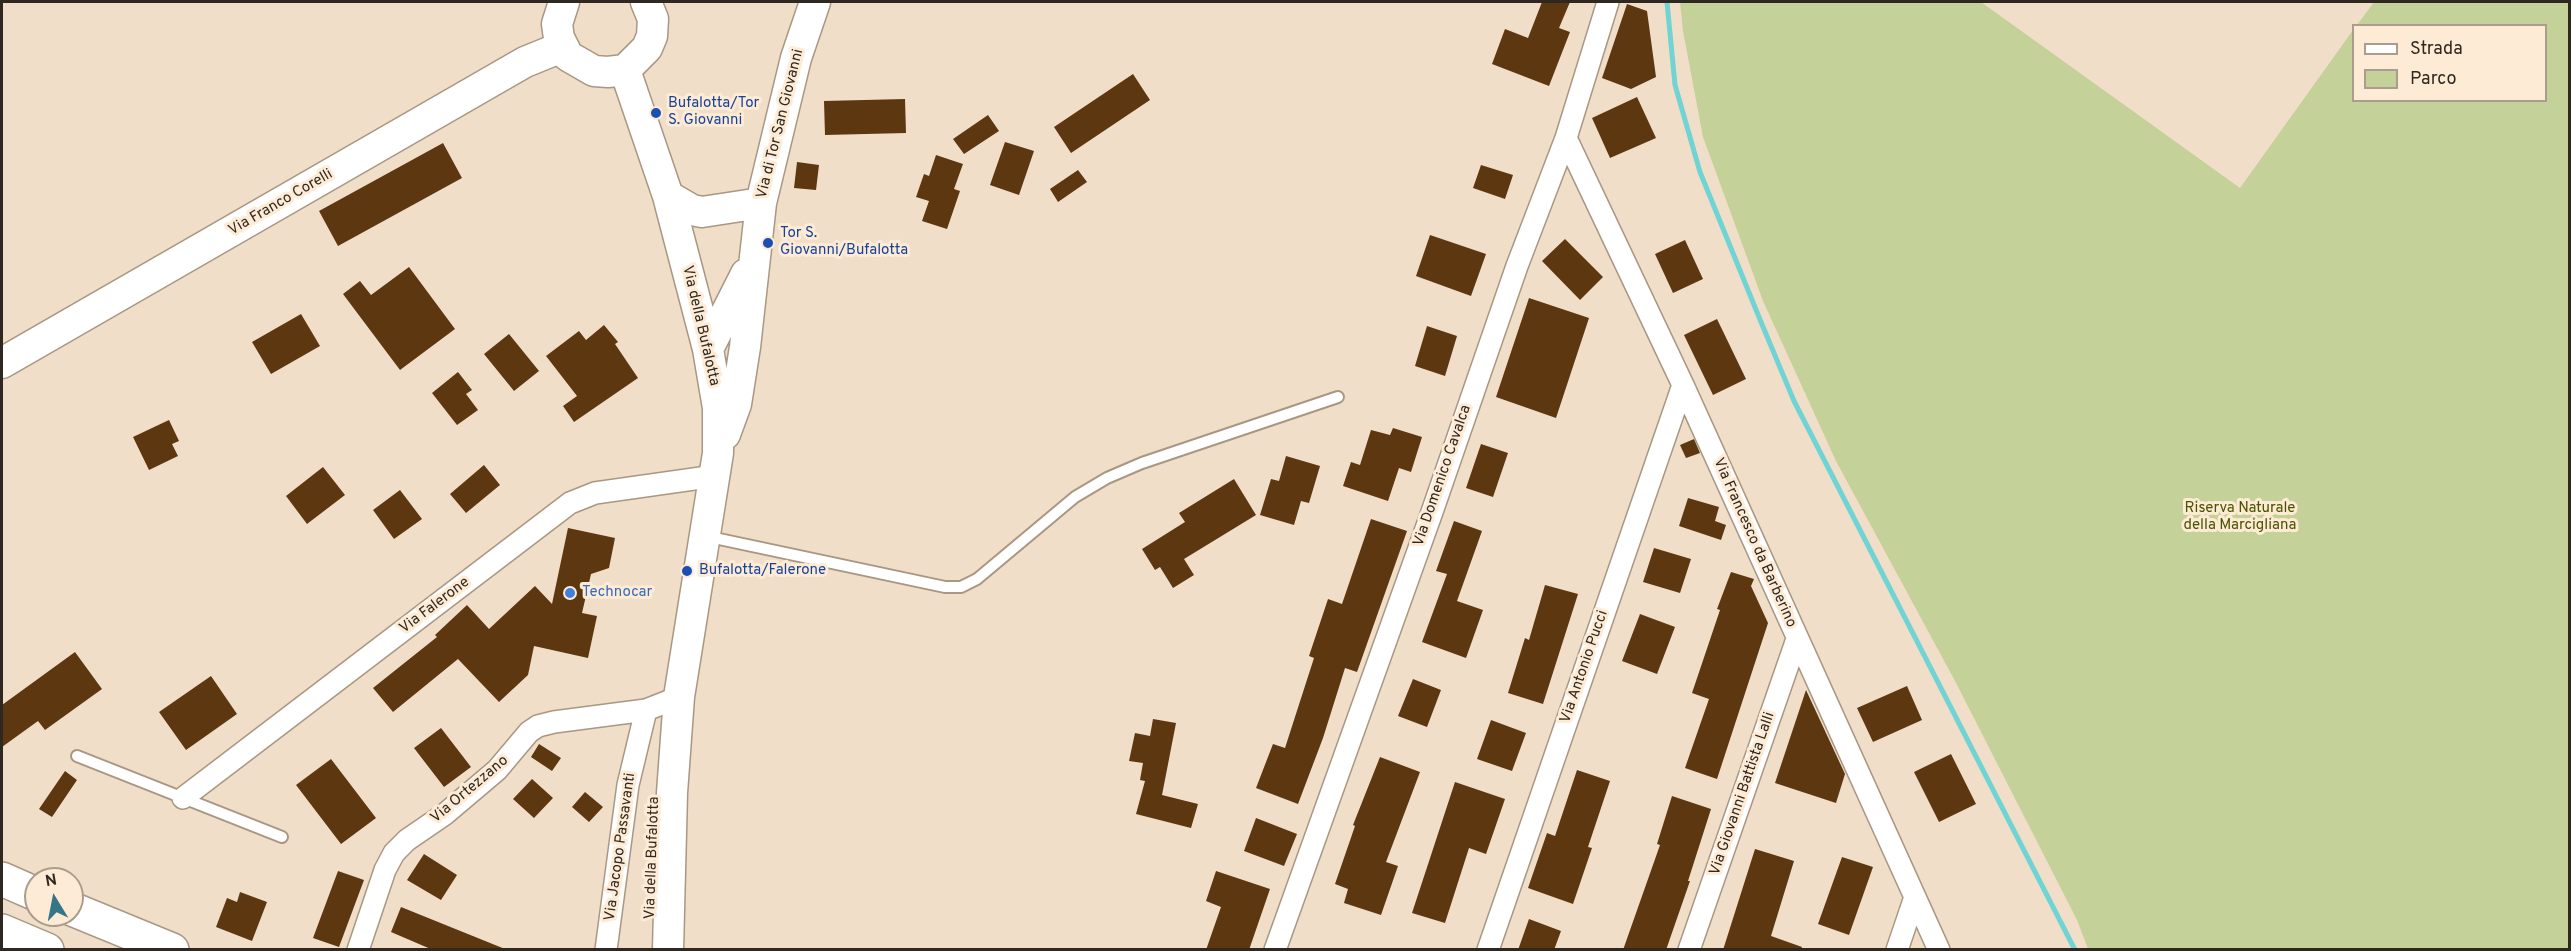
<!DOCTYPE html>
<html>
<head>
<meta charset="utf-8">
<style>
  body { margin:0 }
  #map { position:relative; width:2571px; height:951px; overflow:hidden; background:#f1dec8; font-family:Overpass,sans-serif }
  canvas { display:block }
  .frame { position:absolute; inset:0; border:3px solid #2f2820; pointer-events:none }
  .legend { position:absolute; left:2352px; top:24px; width:195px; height:78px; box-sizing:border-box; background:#feebd5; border:2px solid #ab9d8d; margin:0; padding:8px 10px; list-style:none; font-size:18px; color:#2f2820 }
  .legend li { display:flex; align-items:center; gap:12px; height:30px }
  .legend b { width:30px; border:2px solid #ab9d8d }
  .north { position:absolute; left:24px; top:867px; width:60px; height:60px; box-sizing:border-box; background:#feebd5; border:2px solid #ab9d8d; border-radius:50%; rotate:350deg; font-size:16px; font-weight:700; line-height:24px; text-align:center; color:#2f2820 }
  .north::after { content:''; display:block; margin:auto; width:21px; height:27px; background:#357788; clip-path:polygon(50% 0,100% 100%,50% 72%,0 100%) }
</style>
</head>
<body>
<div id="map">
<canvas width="2571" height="951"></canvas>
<div class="frame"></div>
<ul class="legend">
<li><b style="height:8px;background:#fff"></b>Strada</li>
<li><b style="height:16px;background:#c4d198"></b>Parco</li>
</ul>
<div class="north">N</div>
</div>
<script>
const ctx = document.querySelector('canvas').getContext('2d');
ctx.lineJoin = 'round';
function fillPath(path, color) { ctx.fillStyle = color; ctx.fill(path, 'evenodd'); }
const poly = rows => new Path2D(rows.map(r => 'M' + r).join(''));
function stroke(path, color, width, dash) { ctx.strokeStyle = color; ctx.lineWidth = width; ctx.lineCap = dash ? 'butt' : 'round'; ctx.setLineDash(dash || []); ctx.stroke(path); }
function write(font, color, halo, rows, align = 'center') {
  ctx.font = font + ' Overpass,sans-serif'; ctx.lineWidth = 6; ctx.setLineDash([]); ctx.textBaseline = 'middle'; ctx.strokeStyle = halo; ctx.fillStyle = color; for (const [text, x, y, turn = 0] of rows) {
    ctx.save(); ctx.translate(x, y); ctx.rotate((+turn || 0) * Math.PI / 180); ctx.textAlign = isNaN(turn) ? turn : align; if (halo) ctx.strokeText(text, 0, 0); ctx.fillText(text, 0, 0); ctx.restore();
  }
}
fillPath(poly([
  [1680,2,1981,2,2240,188,2353,30,2354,100,2546,100,2546,26,2357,25,2374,2,2569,2,2569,949,2088,949,2077,920,1955,681,1836,461,1763,301,1703,137,1683,31]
]), '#c4d198');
stroke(poly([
  [1667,2,1675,85,1700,172,1761,322,1794,401,2075,950]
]), '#70d3d4', 5);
fillPath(poly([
  [1542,2,1570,2,1559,28,1570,32,1549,86,1492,64,1505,29,1528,38],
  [1627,4,1647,11,1656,77,1631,89,1602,78],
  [1133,74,1150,100,1071,153,1054,127],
  [1637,97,1656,138,1610,158,1592,118],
  [905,99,906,133,825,135,824,101],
  [988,115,999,131,964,154,953,139],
  [1005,142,1034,151,1019,195,990,185],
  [443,143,462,178,338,246,319,211],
  [936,155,963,164,954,189,960,191,947,229,922,221,929,201,916,197,924,174,929,176],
  [797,162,819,165,816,190,794,188],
  [1481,165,1513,175,1505,199,1473,188],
  [1078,170,1087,182,1058,202,1050,189],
  [1430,235,1486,254,1471,296,1416,276],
  [1565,239,1603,277,1580,300,1542,261],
  [1685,240,1703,279,1673,293,1655,254],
  [409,267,455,329,400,370,343,294,360,281,371,295],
  [1529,298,1589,318,1556,418,1496,397],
  [301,314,320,346,271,374,252,342],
  [1717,319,1746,379,1713,395,1684,335],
  [604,325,618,342,615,344,638,378,574,422,563,406,577,396,546,356,579,331,586,340],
  [1427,326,1457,336,1445,376,1415,366],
  [509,334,539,371,514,391,484,354],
  [458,372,472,390,466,394,478,410,457,425,432,393],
  [169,420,179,441,172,444,178,456,149,470,133,437],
  [1393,428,1422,437,1411,472,1399,468,1388,501,1343,486,1351,462,1360,465,1371,430,1390,435],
  [1694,439,1700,453,1686,458,1680,445],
  [1481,444,1508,453,1493,497,1466,488],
  [1286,456,1320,466,1309,503,1301,501,1294,525,1260,515,1271,479,1279,481],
  [484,465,500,485,466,513,450,494],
  [323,467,345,495,307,524,286,496],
  [1234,479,1256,515,1184,559,1194,575,1173,588,1160,567,1155,570,1142,549,1185,522,1179,513],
  [400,490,422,519,394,539,373,510],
  [1688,498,1719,507,1715,521,1726,525,1721,540,1679,526],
  [1371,519,1407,531,1357,672,1345,668,1323,738,1298,804,1256,788,1273,744,1285,748,1314,658,1309,656,1328,599,1342,604],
  [1454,521,1482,531,1457,601,1483,610,1466,658,1422,642,1447,574,1436,571],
  [568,528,615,538,609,568,591,574,582,613,597,616,588,658,534,646,528,675,499,702,458,659,393,712,373,688,437,637,435,635,467,605,489,629,535,586,552,604],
  [1654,548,1691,559,1680,593,1643,582],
  [1731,572,1754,579,1751,586,1768,623,1717,779,1685,768,1709,699,1692,693,1720,610,1717,609],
  [1545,585,1578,594,1543,704,1508,693,1525,638,1529,640],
  [1640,614,1675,627,1657,674,1622,661],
  [75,652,102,689,45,730,38,721,2,747,2,705],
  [211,676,237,714,186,750,159,712],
  [1413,679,1441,690,1427,727,1398,716],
  [1907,686,1922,720,1873,742,1857,708],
  [1806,690,1845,774,1836,803,1775,783],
  [1153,719,1176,723,1162,795,1198,804,1191,828,1136,814,1145,781,1140,780,1143,763,1129,761,1135,733,1150,736],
  [1491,720,1526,733,1512,771,1477,759],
  [441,728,471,767,444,787,414,748],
  [539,744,561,758,552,771,531,757],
  [1951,754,1976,804,1939,822,1914,772],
  [1380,757,1420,772,1386,862,1398,866,1381,915,1344,903,1348,889,1335,884,1355,826,1353,825],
  [331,759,376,818,341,844,296,785],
  [1577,770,1610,781,1588,847,1592,848,1573,904,1528,888,1547,833,1555,836],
  [65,771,77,780,52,817,39,809],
  [532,779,553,798,534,818,513,799],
  [1455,782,1505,799,1486,854,1469,848,1445,923,1412,913],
  [585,792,603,807,589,822,572,807],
  [1672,796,1711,809,1688,881,1690,881,1666,950,1623,950,1660,845,1657,844],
  [1256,818,1297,834,1284,866,1244,851],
  [1755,849,1794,861,1771,936,1802,947,1801,950,1723,950],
  [424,854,457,875,441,900,407,880],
  [1842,857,1873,867,1849,935,1818,924],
  [338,871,364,880,339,947,313,938],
  [1216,871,1270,889,1249,950,1206,950,1221,907,1206,901],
  [240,892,267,902,252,941,216,927,227,898,237,902],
  [401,907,505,949,505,950,433,950,391,932],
  [1529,919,1561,931,1554,950,1518,950]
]), '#5c3710');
const lane = poly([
  [705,536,945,587,961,587,977,579,1075,497,1107,478,1142,463,1338,397],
  [77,756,282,837]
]);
const street = poly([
  [1566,138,1683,385,1939,950],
  [183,798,570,503,595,493,715,476],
  [358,950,385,870,394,853,407,840,445,814,497,770,529,732,538,726,554,722,646,710,679,697],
  [606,950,628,785,646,710],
  [1275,950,1432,512,1517,266,1566,138,1608,2],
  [1488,950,1683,385],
  [1689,950,1797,639],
  [1897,950,1914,900]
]);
const secondary = poly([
  [564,2,557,24,559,38,568,56,594,71,608,72,625,70,647,48,652,36,653,19,646,2],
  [625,70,668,196,708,349,718,408,718,453,679,697,672,793,668,950],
  [668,196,692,210,702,212,761,203],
  [708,349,746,274],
  [2,363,525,62,562,47],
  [725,434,736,404,745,347,761,203,796,58,815,2]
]);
const highway = poly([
  [2,879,36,894],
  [72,909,172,950],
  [2,931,47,950]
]);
stroke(lane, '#a99783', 14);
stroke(street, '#a99783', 24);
stroke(secondary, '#a99783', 33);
stroke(highway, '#a99783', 36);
stroke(lane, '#fff', 10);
stroke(street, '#fff', 21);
stroke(secondary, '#fff', 30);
stroke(highway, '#fff', 33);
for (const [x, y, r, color] of [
  [656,113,6,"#1a4fb4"],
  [768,243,6,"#1a4fb4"],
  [687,571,6,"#1a4fb4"],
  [570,593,6,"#3f7fe0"]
]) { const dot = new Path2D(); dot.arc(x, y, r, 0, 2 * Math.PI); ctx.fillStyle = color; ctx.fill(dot); stroke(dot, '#feebd5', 2); }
write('15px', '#164399', '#feebd5', [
  ["Bufalotta/Tor",668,104],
  ["S. Giovanni",668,121],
  ["Tor S.",780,234],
  ["Giovanni/Bufalotta",780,251],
  ["Bufalotta/Falerone",699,571]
], 'left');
write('15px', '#2f2820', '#feebd5', [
  ["Via di Tor San Giovanni",781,124,-76],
  ["Via Franco Corelli",281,203,-30],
  ["Via della Bufalotta",700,326,77],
  ["Via Domenico Cavalca",1443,476,-71],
  ["Via Francesco da Barberino",1754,543,66],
  ["Via Falerone",435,606,-37],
  ["Via Antonio Pucci",1585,667,-71],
  ["Via Ortezzano",470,790,-40],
  ["Via Giovanni Battista Lalli",1743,794,-71],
  ["Via Jacopo Passavanti",621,847,-82],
  ["Via della Bufalotta",653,858,-88]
]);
write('15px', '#485401', '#feebd5', [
  ["Riserva Naturale",2240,509],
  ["della Marcigliana",2240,526]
]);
write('15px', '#366cbe', '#feebd5', [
  ["Technocar",582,593]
], 'left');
</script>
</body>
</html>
